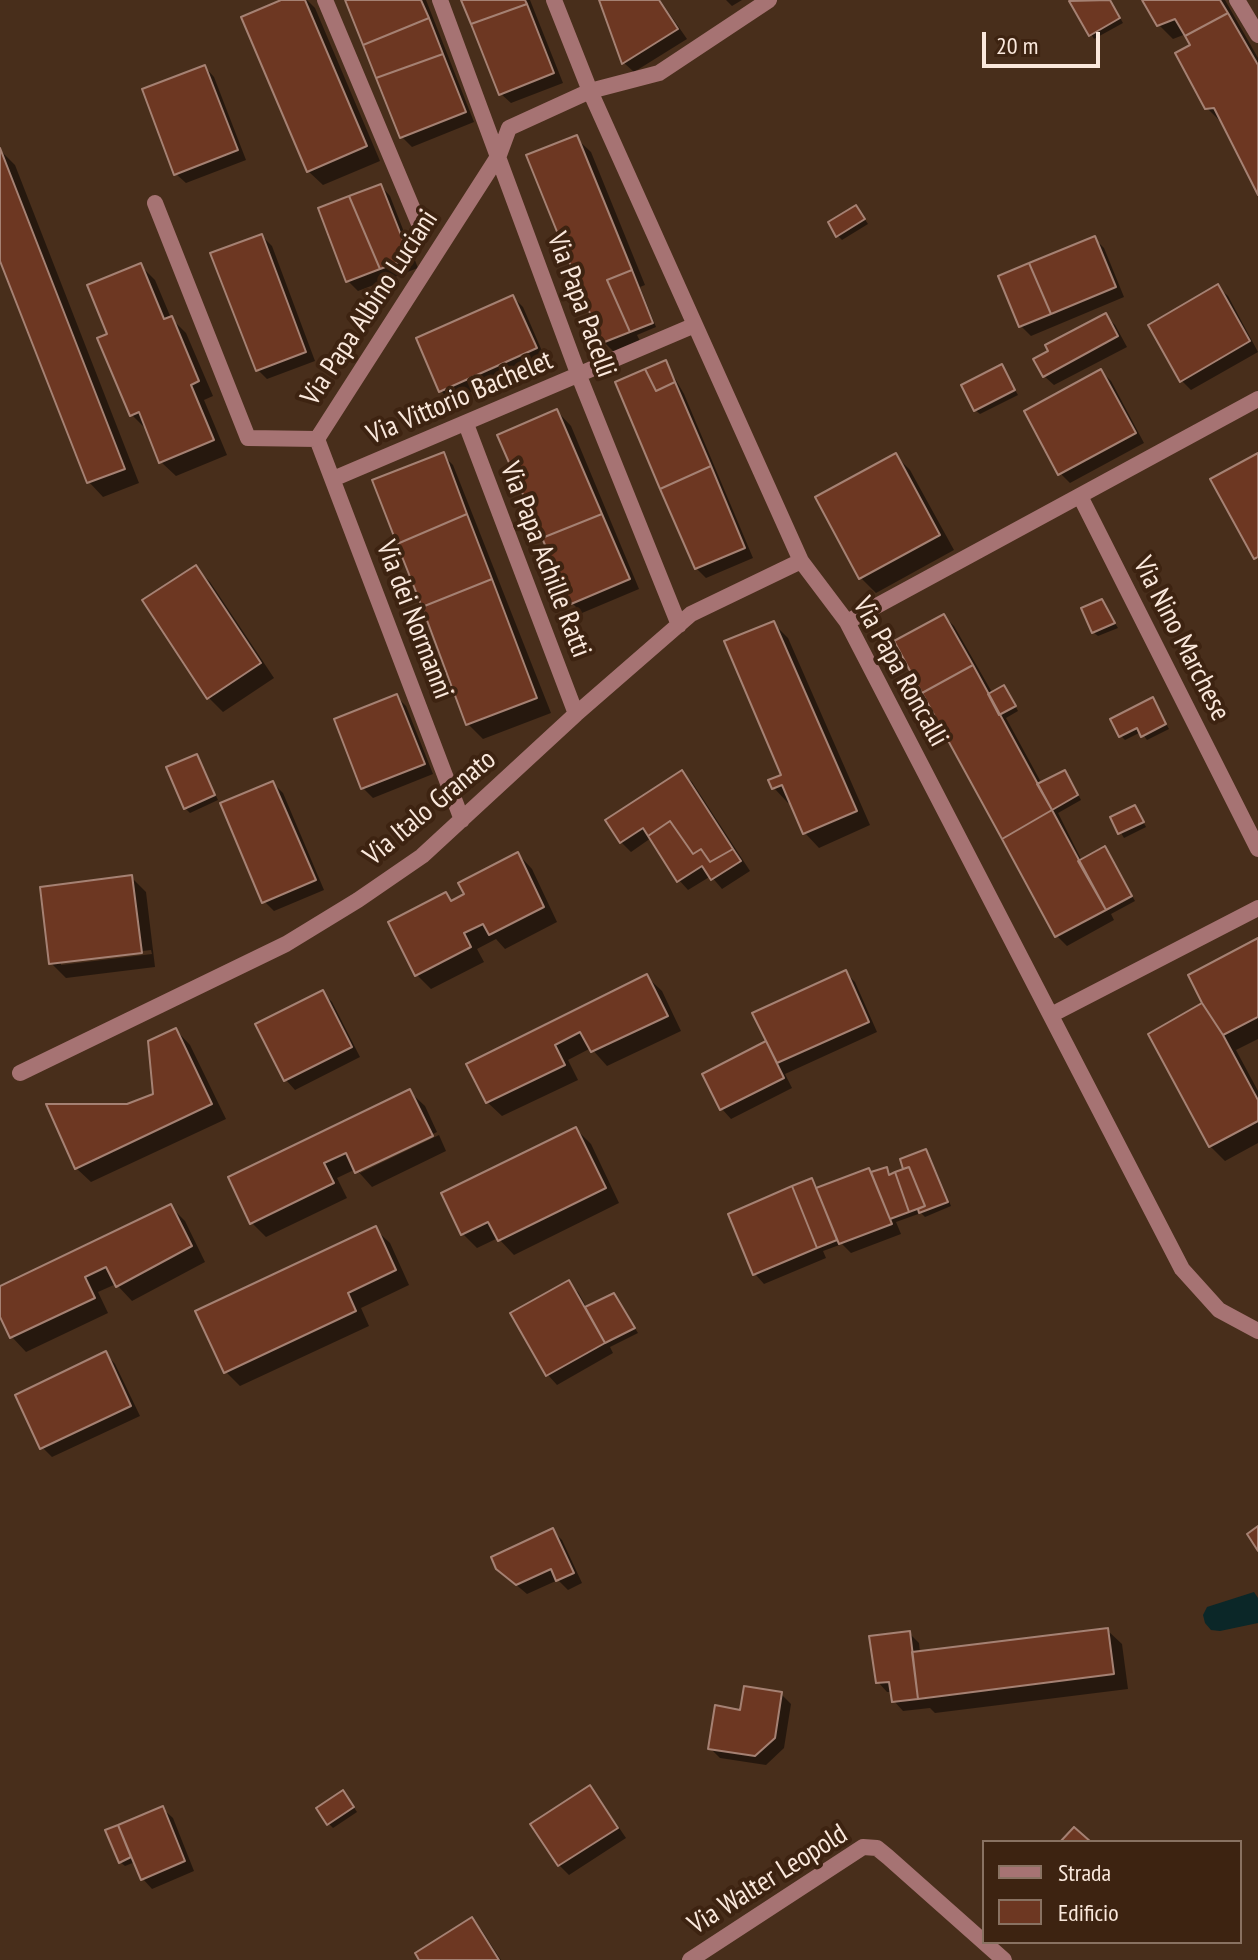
<!DOCTYPE html>
<html>
<head>
<meta charset="utf-8">
<style>
  body { margin:0 }
  #map { position:relative; width:1258px; height:1960px; overflow:hidden; background:#482e1b; font-family:"PT Sans Narrow",sans-serif }
  canvas { display:block }
  .legend { position:absolute; left:982px; top:1840px; width:260px; height:104px; box-sizing:border-box; background:#3d2311; border:2px solid #897262; margin:0; padding:10px 14px; list-style:none; font-size:24px; color:#fae8dc }
  .legend li { display:flex; align-items:center; gap:16px; height:40px }
  .legend b { width:40px; border:2px solid #897262 }
  .scale { position:absolute; left:982px; top:32px; width:118px; height:36px; box-sizing:border-box; border:4px solid #fae8dc; border-top:0; padding-left:10px; font-size:24px; line-height:28px; white-space:nowrap; color:#fae8dc; -webkit-text-stroke:6px #3d2311; paint-order:stroke }
</style>
</head>
<body>
<div id="map">
<canvas width="1258" height="1960"></canvas>
<ul class="legend">
<li><b style="height:10px;background:#a67373"></b>Strada</li>
<li><b style="height:22px;background:#6d3722"></b>Edificio</li>
</ul>
<div class="scale">20 m</div>
</div>
<script>
const ctx = document.querySelector('canvas').getContext('2d');
ctx.lineJoin = 'round';
function fillPath(path, color) { ctx.fillStyle = color; ctx.fill(path, 'evenodd'); }
const poly = rows => new Path2D(rows.map(r => 'M' + r).join(''));
function stroke(path, color, width, dash) { ctx.strokeStyle = color; ctx.lineWidth = width; ctx.lineCap = dash ? 'butt' : 'round'; ctx.setLineDash(dash || []); ctx.stroke(path); }
function write(font, color, halo, rows, align = 'center') {
  ctx.font = font + ' "PT Sans Narrow",sans-serif'; ctx.lineWidth = 8; ctx.setLineDash([]); ctx.textBaseline = 'middle'; ctx.strokeStyle = halo; ctx.fillStyle = color; for (const [text, x, y, turn = 0] of rows) {
    ctx.save(); ctx.translate(x, y); ctx.rotate((+turn || 0) * Math.PI / 180); ctx.textAlign = isNaN(turn) ? turn : align; if (halo) ctx.strokeText(text, 0, 0); ctx.fillText(text, 0, 0); ctx.restore();
  }
}
fillPath(poly([
  [1254,1592,1258,1598,1258,1623,1220,1631,1211,1630,1205,1623,1203,1615,1207,1607]
]), '#0b2728');
fillPath(poly([
  [286,0,307,0,315,8,380,161,323,185,308,171],
  [348,0,426,0,474,122,412,147,402,137],
  [464,0,530,0,563,83,511,103,501,94],
  [600,0,660,0,687,39,634,72,624,63],
  [726,0,742,0,732,6],
  [1075,0,1110,0,1123,23,1094,39,1072,2],
  [1144,0,1225,0,1258,58,1258,191,1222,123,1207,108,1193,46,1186,34,1173,39,1158,24],
  [205,67,214,77,246,160,186,183,176,174],
  [576,138,591,152,645,285,640,287,656,327,637,335,643,347,619,357,604,342,529,157],
  [0,150,15,165,139,483,103,497,89,482,0,256],
  [381,186,390,196,418,268,358,291,348,281,320,210],
  [860,212,868,224,842,240,838,236],
  [262,236,272,246,315,361,267,379,257,369],
  [1094,238,1104,248,1124,297,1031,336,1021,326],
  [140,265,155,280,171,318,186,333,213,396,204,400,227,455,176,476,161,462,146,429,132,415,109,335],
  [1218,287,1228,296,1258,352,1191,390,1181,380],
  [513,297,523,307,545,358,451,401,441,391,418,339],
  [1105,315,1115,325,1127,347,1054,385,1044,376],
  [666,363,684,394,753,558,706,578,696,568],
  [1001,366,1018,395,980,414,975,410],
  [1101,371,1111,381,1144,443,1070,483,1060,473],
  [557,411,571,426,639,589,582,613,572,603],
  [443,455,453,465,551,713,483,739,468,724],
  [896,456,910,470,954,550,876,593,861,578,818,498],
  [195,567,210,582,274,678,223,712,208,697],
  [1101,601,1118,628,1098,636,1093,632],
  [944,616,954,626,993,694,1004,688,1008,692,1018,711,1006,718,1042,784,1064,772,1069,777,1081,800,1058,813,1082,861,1105,849,1135,901,1111,914,1114,920,1067,946,1057,936,897,642],
  [773,623,788,638,870,825,819,848,805,833,791,802,788,803,774,788,784,776],
  [396,696,406,706,433,774,373,798,363,788],
  [1153,700,1169,729,1147,740,1141,732,1125,740,1121,736],
  [196,756,218,800,190,813,185,808],
  [682,772,692,782,750,871,722,889,711,876,688,890,679,880,651,838,631,852,621,842],
  [273,783,283,793,324,890,274,911,264,901],
  [1135,807,1146,827,1124,838,1112,818],
  [518,854,532,869,557,922,505,949,496,939,477,949,484,962,431,989,417,975,445,895,453,902,467,895],
  [131,877,146,892,155,967,66,978,51,963],
  [151,950,152,954,61,965,61,961],
  [1258,940,1258,1039,1236,1050,1258,1091,1258,1143,1225,1161,1210,1146,1204,1004],
  [845,972,855,982,877,1032,785,1074,792,1088,731,1119,722,1109,704,1075,768,1042],
  [647,977,662,991,681,1031,607,1066,591,1048,568,1060,578,1080,502,1116,487,1102,469,1064],
  [323,993,332,1002,360,1057,295,1090,286,1080,258,1025],
  [176,1030,190,1045,226,1119,91,1182,76,1168,127,1106,155,1095],
  [410,1092,425,1106,437,1132,360,1169,360,1173,439,1135,446,1151,372,1187,356,1169,337,1178,347,1198,266,1237,251,1222],
  [576,1129,591,1144,619,1203,514,1255,498,1238,477,1248,463,1234],
  [926,1151,930,1156,951,1206,925,1217,921,1213,896,1222,901,1234,851,1253,842,1244,823,1251,826,1258,764,1284,755,1274,811,1180,817,1189,868,1170,872,1174,886,1169,891,1176,906,1170,903,1161],
  [171,1207,185,1221,205,1262,132,1301,116,1284,98,1292,108,1313,26,1352,12,1337,0,1312,0,1288],
  [375,1229,390,1243,409,1285,361,1308,369,1326,240,1386,226,1372],
  [568,1282,578,1292,587,1308,614,1295,638,1333,610,1347,613,1353,557,1385,548,1375],
  [106,1354,115,1364,140,1416,52,1457,42,1447],
  [552,1530,562,1540,582,1583,568,1590,558,1580,527,1594,508,1578],
  [1107,1630,1122,1644,1128,1689,935,1713,930,1708,903,1711,894,1701,892,1692,887,1692,878,1682,909,1633,919,1643,920,1653],
  [781,1694,791,1704,784,1748,766,1765,720,1758,710,1748,742,1712],
  [590,1788,599,1798,626,1838,569,1875,559,1865],
  [347,1797,357,1812,333,1828,329,1824],
  [163,1809,173,1818,194,1871,152,1889,143,1879,135,1862,125,1866,120,1862,108,1831],
  [471,1919,481,1929,501,1960,421,1960]
]), '#0007');
const building = poly([
  [281,0,305,0,367,146,307,172,241,17,281,0],
  [345,0,421,0,429,18,363,45,345,0],
  [461,0,525,0,527,4,471,24,461,0],
  [599,0,659,0,678,29,622,64,599,0],
  [1110,0,1120,18,1089,36,1069,1,1110,0],
  [1142,0,1220,0,1228,13,1185,36,1175,19,1157,26,1142,0],
  [527,4,554,73,499,95,471,24,527,4],
  [1228,13,1258,65,1258,195,1214,108,1205,109,1175,53,1190,45,1185,36,1228,13],
  [429,18,443,54,376,78,363,45,429,18],
  [443,54,466,112,400,138,376,78,443,54],
  [205,65,238,150,174,175,142,89,205,65],
  [577,135,632,270,607,280,630,332,602,343,526,155,577,135],
  [0,148,125,469,87,483,0,261,0,148],
  [381,184,410,258,380,269,349,196,381,184],
  [349,196,380,269,346,282,318,208,349,196],
  [856,205,865,219,836,237,828,222,856,205],
  [262,234,306,352,256,371,210,253,262,234],
  [1095,236,1116,287,1051,314,1029,263,1095,236],
  [141,263,164,319,172,316,199,381,191,385,214,440,159,463,139,412,130,416,97,338,107,334,87,285,141,263],
  [1029,263,1051,314,1019,327,998,276,1029,263],
  [632,270,653,323,630,332,607,280,632,270],
  [1218,284,1250,341,1180,382,1148,325,1218,284],
  [513,295,537,348,439,392,416,338,513,295],
  [1106,313,1118,336,1043,377,1033,359,1048,351,1045,345,1106,313],
  [666,360,675,382,656,391,645,369,666,360],
  [1002,364,1015,390,974,411,961,385,1002,364],
  [645,369,656,391,675,382,711,466,660,489,615,382,645,369],
  [1101,369,1136,433,1058,475,1024,411,1101,369],
  [557,409,602,514,542,538,497,435,557,409],
  [444,452,467,514,397,544,372,480,444,452],
  [896,453,940,535,859,579,815,497,896,453],
  [1258,453,1258,557,1254,559,1210,479,1258,453],
  [711,466,745,548,695,569,660,489,711,466],
  [467,514,492,579,422,607,397,544,467,514],
  [602,514,630,579,571,604,542,538,602,514],
  [196,565,261,663,207,699,142,600,196,565],
  [492,579,537,698,466,725,422,607,492,579],
  [1102,599,1115,623,1092,633,1081,608,1102,599],
  [944,614,973,665,922,693,894,641,944,614],
  [774,621,857,811,803,834,782,785,772,789,768,780,781,775,724,641,774,621],
  [973,665,1052,810,1002,839,922,693,973,665],
  [1004,685,1016,706,999,715,988,694,1004,685],
  [397,694,425,764,361,789,334,719,397,694],
  [1153,697,1166,724,1141,737,1137,728,1119,737,1110,719,1153,697],
  [197,754,215,795,184,809,166,767,197,754],
  [682,770,733,849,710,862,701,849,693,854,670,821,648,836,643,828,620,843,605,820,682,770],
  [1065,770,1078,795,1052,810,1037,784,1065,770],
  [273,781,316,880,262,903,220,803,273,781],
  [1135,805,1144,822,1118,834,1110,817,1135,805],
  [1052,810,1106,910,1055,937,1002,839,1052,810],
  [670,821,693,854,701,849,710,862,733,849,741,861,711,880,702,866,677,882,648,836,670,821],
  [1105,846,1132,896,1106,910,1078,861,1105,846],
  [518,852,544,907,489,935,483,924,464,933,471,947,415,976,388,922,446,892,451,901,464,894,458,883,518,852],
  [132,875,142,953,49,964,40,887,132,875],
  [1258,938,1258,1017,1223,1035,1202,1003,1188,975,1258,938],
  [846,970,869,1022,777,1063,752,1013,846,970],
  [647,974,668,1016,591,1052,580,1032,555,1045,565,1065,486,1103,466,1064,647,974],
  [323,990,352,1047,284,1081,255,1024,323,990],
  [1202,1003,1223,1035,1258,1100,1258,1121,1209,1147,1148,1034,1202,1003],
  [176,1028,212,1104,75,1169,46,1104,127,1104,153,1094,148,1041,176,1028],
  [766,1041,784,1078,720,1110,702,1074,766,1041],
  [410,1089,433,1136,355,1173,346,1153,324,1163,334,1183,250,1224,228,1177,410,1089],
  [576,1127,606,1188,498,1241,488,1222,461,1235,441,1193,576,1127],
  [926,1149,948,1202,919,1213,918,1209,925,1206,909,1167,903,1169,900,1159,926,1149],
  [887,1167,889,1175,895,1172,909,1212,890,1219,871,1172,887,1167],
  [909,1167,925,1206,909,1212,895,1172,909,1167],
  [869,1168,892,1224,839,1244,816,1188,869,1168],
  [812,1178,837,1240,817,1248,792,1186,812,1178],
  [792,1186,817,1248,753,1275,728,1214,792,1186],
  [171,1204,192,1246,116,1287,106,1267,85,1277,95,1298,10,1338,0,1317,0,1286,171,1204],
  [376,1226,396,1270,348,1293,356,1311,224,1373,195,1311,376,1226],
  [569,1280,605,1343,546,1376,510,1313,569,1280],
  [614,1293,635,1328,605,1343,585,1307,614,1293],
  [106,1351,131,1406,40,1449,15,1395,106,1351],
  [1258,1526,1258,1551,1247,1534,1258,1526],
  [553,1528,574,1573,556,1581,551,1569,516,1585,496,1569,491,1557,553,1528],
  [1108,1628,1114,1674,918,1699,912,1652,1108,1628],
  [910,1631,918,1699,892,1702,889,1682,876,1683,869,1636,910,1631],
  [744,1686,782,1692,775,1738,755,1756,708,1749,715,1705,740,1710,744,1686],
  [590,1785,618,1828,558,1866,530,1824,590,1785],
  [343,1790,354,1807,327,1825,316,1808,343,1790],
  [163,1806,185,1861,141,1880,118,1825,163,1806],
  [118,1825,131,1857,119,1863,105,1830,118,1825],
  [1074,1827,1091,1842,1060,1842,1074,1827],
  [472,1917,499,1960,419,1960,415,1953,472,1917]
]);
fillPath(building, '#6d3722');
stroke(building, '#a58173', 2);
stroke(poly([
  [325,0,422,231],
  [440,0,579,376,679,625],
  [554,0,590,91,801,561,847,622,1182,1269,1219,1310,1258,1331],
  [1237,0,1258,35],
  [155,203,248,438,317,439],
  [466,424,576,714],
  [317,439,499,155,509,128,590,91,659,73,769,0],
  [317,439,462,820],
  [333,479,695,325],
  [1080,496,1258,849],
  [847,622,1258,399],
  [1051,1015,1258,908],
  [20,1073,286,944,358,900,422,856,576,714,691,614,801,561],
  [690,1960,863,1847,877,1848,888,1857,1004,1960]
]), '#a67373', 16);
write('28px', '#fae8dc', '#3d2311', [
  ["Via Papa Pacelli",581,305,70],
  ["Via Papa Albino Luciani",370,308,-57],
  ["Via Vittorio Bachelet",460,398,-23],
  ["Via Papa Achille Ratti",545,560,69],
  ["Via dei Normanni",414,620,69],
  ["Via Nino Marchese",1181,639,63],
  ["Via Papa Roncalli",900,672,61],
  ["Via Italo Granato",430,808,-40],
  ["Via Walter Leopold",768,1880,-32]
]);
</script>
</body>
</html>
